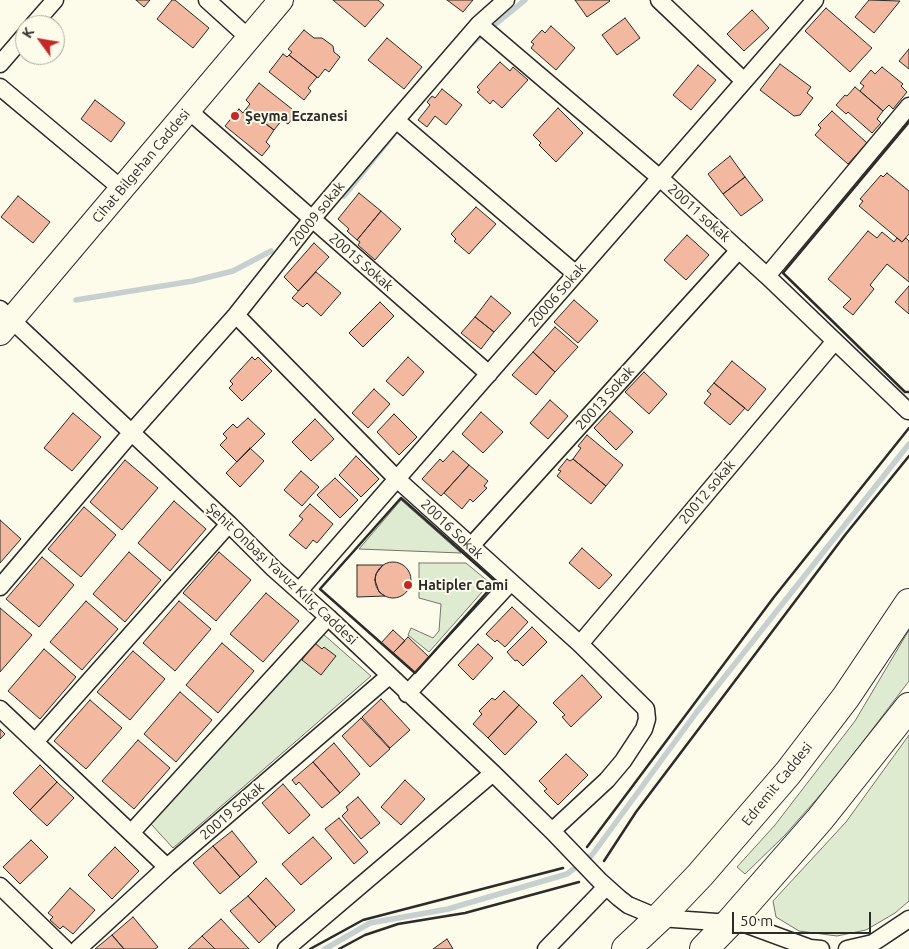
<!DOCTYPE html>
<html>
<head>
<meta charset="utf-8">
<style>
  body { margin:0 }
  #map { position:relative; width:909px; height:949px; overflow:hidden; background:#fdfbea; font-family:Ubuntu,sans-serif }
  canvas { display:block }
  .north { position:absolute; left:15px; top:15px; width:50px; height:50px; box-sizing:border-box; background:#fdfbea; border:1px solid #a9a89e; border-radius:50%; rotate:302deg; font-size:14px; font-weight:700; line-height:20px; text-align:center; color:#2b2b2b }
  .north::after { content:''; display:block; margin:auto; width:18px; height:22px; background:#c62828; clip-path:polygon(50% 0,100% 100%,50% 72%,0 100%) }
  .scale { position:absolute; left:732px; top:912px; width:139px; height:22px; box-sizing:border-box; border:2px solid #2b2b2b; border-top:0; padding-left:6px; font-size:15px; line-height:18px; white-space:nowrap; color:#2b2b2b; -webkit-text-stroke:4px #fdfbea; paint-order:stroke }
</style>
</head>
<body>
<div id="map">
<canvas width="909" height="949"></canvas>
<div class="north">K</div>
<div class="scale">50 m</div>
</div>
<script>
const ctx = document.querySelector('canvas').getContext('2d');
ctx.lineJoin = 'round';
function fillPath(path, color) { ctx.fillStyle = color; ctx.fill(path, 'evenodd'); }
const poly = rows => new Path2D(rows.map(r => 'M' + r).join(''));
function stroke(path, color, width, dash) { ctx.strokeStyle = color; ctx.lineWidth = width; ctx.lineCap = dash ? 'butt' : 'round'; ctx.setLineDash(dash || []); ctx.stroke(path); }
function write(font, color, halo, rows, align = 'center') {
  ctx.font = font + ' Ubuntu,sans-serif'; ctx.lineWidth = 4; ctx.setLineDash([]); ctx.textBaseline = 'middle'; ctx.strokeStyle = halo; ctx.fillStyle = color; for (const [text, x, y, turn = 0] of rows) {
    ctx.save(); ctx.translate(x, y); ctx.rotate((+turn || 0) * Math.PI / 180); ctx.textAlign = isNaN(turn) ? turn : align; if (halo) ctx.strokeText(text, 0, 0); ctx.fillText(text, 0, 0); ctx.restore();
  }
}
const green = poly([
  [401,500,461,553,359,549,401,500],
  [419,563,466,563,490,583,429,652,408,635,411,628,433,638,439,631,441,604,419,598,419,563],
  [909,630,909,681,836,777,785,835,745,874,737,867,775,825,855,721,909,630],
  [323,634,371,676,173,848,151,824,323,634],
  [909,735,909,901,895,913,866,930,837,936,799,931,776,917,773,901,846,822,909,735]
]);
fillPath(green, '#deebd1');
stroke(green, '#74746e', 1);
stroke(poly([
  [472,43,525,0],
  [344,196,393,135],
  [76,300,193,281,233,271,271,251],
  [325,949,370,923,448,909,567,874,592,855,696,713,909,444]
]), '#c7d0d0', 5.5);
const building = poly([
  [136,0,150,0,144,7,136,0],
  [172,0,175,0,209,28,193,48,157,19,172,0],
  [333,0,378,0,384,5,365,27,333,0],
  [447,0,473,0,463,12,447,0],
  [575,0,609,0,610,1,587,17,575,0],
  [869,0,900,1,874,33,855,17,869,0],
  [826,8,872,48,850,72,805,31,826,8],
  [752,10,769,28,744,51,727,34,752,10],
  [625,18,640,38,617,55,602,35,625,18],
  [551,26,575,48,556,70,531,48,534,44,531,42,542,30,545,33,551,26],
  [304,30,314,38,322,38,333,46,334,52,340,57,329,72,325,69,318,78,289,55,292,52,288,49,304,30],
  [387,38,422,67,404,89,368,60,387,38],
  [909,49,909,69,899,61,909,49],
  [283,54,287,57,289,55,317,77,308,88,311,91,304,100,269,72,283,54],
  [500,62,510,71,513,67,528,80,502,108,493,100,490,104,477,92,480,90,477,87,500,62],
  [780,64,811,87,807,93,813,98,800,115,794,116,760,90,780,64],
  [698,65,716,80,691,110,673,95,698,65],
  [882,67,903,84,901,86,907,92,893,109,889,105,883,111,860,91,864,86,860,83,871,70,875,74,882,67],
  [259,83,297,113,288,124,282,120,274,130,246,109,250,104,246,100,259,83],
  [855,87,883,111,877,119,881,123,872,133,848,112,846,114,836,105,845,95,847,96,855,87],
  [442,89,462,105,446,125,435,116,427,127,418,120,430,105,427,102,432,96,435,98,442,89],
  [95,100,125,123,111,142,81,119,95,100],
  [558,108,583,133,556,162,539,145,541,143,533,135,558,108],
  [239,109,243,113,246,109,274,130,266,142,270,146,262,156,225,126,239,109],
  [832,111,867,143,848,164,815,135,821,128,818,125,832,111],
  [730,156,745,177,723,194,708,174,730,156],
  [887,173,909,191,909,234,902,242,859,206,863,201,860,199,881,175,883,177,887,173],
  [745,177,763,200,741,216,723,194,745,177],
  [359,193,381,211,357,240,347,231,349,229,338,219,359,193],
  [18,196,50,222,33,243,1,217,18,196],
  [476,207,496,224,469,254,454,241,456,239,451,234,476,207],
  [381,211,401,229,375,260,358,245,360,242,357,240,381,211],
  [868,231,877,238,882,232,894,242,897,238,902,242,906,238,909,241,909,282,887,264,870,285,874,289,853,315,843,307,851,299,828,279,868,231],
  [687,235,709,255,686,280,664,260,687,235],
  [314,243,329,257,298,291,284,277,314,243],
  [316,272,341,293,321,316,307,303,303,307,292,298,316,272],
  [909,286,909,314,895,302,909,286],
  [491,296,511,313,494,332,475,317,491,296],
  [574,300,598,321,578,343,554,322,574,300],
  [380,302,394,316,363,347,349,333,380,302],
  [475,317,494,332,481,349,461,333,475,317],
  [555,327,578,347,555,372,533,352,555,327],
  [533,352,555,372,536,395,512,375,533,352],
  [252,357,255,360,258,357,272,371,242,401,229,388,233,384,230,381,252,357],
  [408,357,424,372,403,396,386,381,408,357],
  [732,361,766,389,748,411,714,383,732,361],
  [644,372,667,394,649,414,625,392,644,372],
  [714,383,745,408,730,425,704,403,711,394,707,391,714,383],
  [374,389,390,404,368,428,352,413,374,389],
  [550,400,568,416,548,439,530,423,550,400],
  [610,411,633,432,616,450,594,428,610,411],
  [481,412,503,432,483,453,462,434,481,412],
  [73,413,101,437,72,471,44,448,73,413],
  [394,414,417,437,399,455,377,432,394,414],
  [248,418,265,434,237,462,220,445,227,438,223,434,233,424,237,428,248,418],
  [315,419,334,439,311,461,292,442,315,419],
  [587,435,623,465,606,486,573,459,581,448,578,446,587,435],
  [250,448,264,461,240,487,226,473,250,448],
  [453,451,469,465,441,496,422,479,440,459,443,462,453,451],
  [356,456,379,479,361,497,339,475,356,456],
  [567,459,570,461,573,459,606,486,591,504,557,476,561,471,558,470,567,459],
  [125,460,158,488,122,530,90,502,125,460],
  [469,465,488,481,484,486,487,488,473,502,470,499,462,509,444,493,469,465],
  [301,471,319,487,302,506,284,490,301,471],
  [335,478,358,500,340,518,317,495,335,478],
  [174,501,206,529,170,571,138,543,174,501],
  [310,504,333,524,317,543,313,540,306,549,289,535,303,519,299,516,310,504],
  [84,507,116,535,81,577,48,549,84,507],
  [0,520,21,539,0,563,0,520],
  [582,548,612,575,599,589,569,563,582,548],
  [129,552,161,580,125,622,93,594,129,552],
  [219,552,251,580,216,621,183,593,219,552],
  [42,557,74,585,39,627,6,599,42,557],
  '375 580a18 18 0 1 1 36 0a18 18 0 1 1-36 0Z',
  [357,565,383,565,376,574,375,580,379,592,385,596,357,597,357,565],
  [266,593,299,621,263,662,230,634,266,593],
  [86,601,118,629,82,670,50,642,86,601],
  [179,601,211,629,175,671,143,643,179,601],
  [512,607,528,622,505,647,497,640,495,642,486,634,512,607],
  [0,608,32,635,0,672,0,608],
  [532,627,547,642,523,666,517,660,515,661,507,652,532,627],
  [393,630,405,641,393,653,381,643,393,630],
  [408,637,429,657,415,673,393,653,408,637],
  [222,643,254,671,218,713,186,685,222,643],
  [315,643,322,649,324,647,336,656,321,675,302,660,315,643],
  [478,644,493,658,473,680,458,665,478,644],
  [44,649,76,677,40,719,8,691,44,649],
  [133,651,165,679,130,720,97,692,133,651],
  [582,675,602,697,571,727,562,717,565,715,553,703,582,675],
  [504,691,519,705,488,738,473,724,482,714,479,711,492,698,495,700,504,691],
  [180,692,212,720,176,762,144,734,180,692],
  [381,699,410,730,390,748,362,717,381,699],
  [90,700,122,728,86,769,54,741,90,700],
  [519,705,537,722,505,755,488,738,519,705],
  [361,718,390,749,370,767,342,736,361,718],
  [0,729,5,734,0,739,0,729],
  [138,740,170,768,134,809,102,781,138,740],
  [334,743,360,774,340,793,313,762,334,743],
  [566,754,588,775,558,805,544,791,547,789,539,781,566,754],
  [313,762,340,793,322,808,299,782,296,785,292,780,313,762],
  [40,765,57,782,30,810,13,793,40,765],
  [405,780,425,799,401,825,381,807,405,780],
  [57,782,74,798,47,826,30,810,57,782],
  [283,784,310,815,289,834,262,803,283,784],
  [358,797,380,823,361,839,342,816,348,810,346,807,358,797],
  [339,818,368,852,354,864,325,829,339,818],
  [232,831,257,862,240,877,213,846,232,831],
  [313,837,332,858,301,885,282,864,313,837],
  [31,840,48,857,20,884,3,867,31,840],
  [213,846,240,877,220,894,193,863,213,846],
  [115,847,139,871,112,899,88,875,115,847],
  [266,878,295,910,276,927,248,896,266,878],
  [70,888,95,910,73,934,63,926,60,929,50,920,53,917,48,913,70,888],
  [248,896,276,927,259,943,230,911,248,896],
  [133,917,158,947,155,949,124,949,112,935,133,917],
  [221,919,249,949,215,949,202,936,221,919],
  [112,935,124,949,95,949,112,935],
  [202,936,215,949,188,949,202,936],
  [447,939,453,949,433,949,447,939]
]);
fillPath(building, '#f2b8a0');
stroke(building, '#2b2b2b', 1);
const minor = poly([
  [207,0,250,39],
  [659,0,744,81],
  [479,24,660,178,767,276,908,411,909,410],
  [33,25,55,0],
  [0,64,25,35],
  [0,87,122,189],
  [188,110,489,374],
  [396,120,576,274],
  [767,276,909,106],
  [0,309,229,524,274,569,328,617,493,773,552,831,600,881,619,898,628,905,659,918,745,924,810,948,821,949],
  [236,315,397,479,580,644,646,709,647,719,644,729,623,761,607,780,552,831],
  [471,546,739,250],
  [0,587,132,432,236,315,312,219,396,120,479,24,506,0],
  [299,591,815,0],
  [580,644,835,341],
  [407,694,511,582],
  [0,709,167,867],
  [35,742,229,524],
  [131,833,328,617],
  [0,886,65,949],
  [78,949,167,867,389,676],
  [286,949,493,773],
  [546,949,606,887],
  [847,949,873,943,909,919]
]);
const secondary = poly([
  [0,333,281,0]
]);
const trunk = poly([
  [626,949,659,918,700,875,788,773,846,697,909,603],
  [704,949,730,922,820,819,909,707]
]);
stroke(minor, '#2b2b2b', 19);
stroke(secondary, '#2b2b2b', 26);
stroke(trunk, '#2b2b2b', 30);
stroke(minor, '#fdfbea', 16);
stroke(secondary, '#fdfbea', 24);
stroke(trunk, '#fdfbea', 28);
stroke(poly([
  [909,122,783,273,905,392,909,392],
  [401,498,496,582,415,673,320,589,401,498],
  [587,847,774,597,909,428],
  [604,861,636,812,845,535,909,456],
  [310,949,363,920,563,868],
  [339,949,365,935,398,924,465,913,579,882]
]), '#2b2b2b', 2.5);
for (const [x, y, r, color] of [
  [235,116,5,"#c62828"],
  [408,585,5,"#c62828"]
]) { const dot = new Path2D(); dot.arc(x, y, r, 0, 2 * Math.PI); ctx.fillStyle = color; ctx.fill(dot); stroke(dot, '#fdfbea', 2); }
write('bold 14px', '#2b2b2b', '#fdfbea', [
  ["Şeyma Eczanesi",245,116],
  ["Hatipler Cami",418,585]
], 'left');
write('14px', '#2b2b2b', '#fdfbea', [
  ["Cihat Bilgehan Caddesi",141,166,-50],
  ["20011 sokak",699,213,42],
  ["20009 sokak",317,214,-51],
  ["20015 Sokak",361,262,41],
  ["20006 Sokak",557,295,-49],
  ["20013 Sokak",605,398,-48],
  ["20012 sokak",707,492,-50],
  ["20016 Sokak",452,529,43],
  ["Şehit Onbaşı Yavuz Kılıç Caddesi",282,574,43],
  ["Edremit Caddesi",777,784,-51],
  ["20019 Sokak",232,811,-41]
]);
</script>
</body>
</html>
